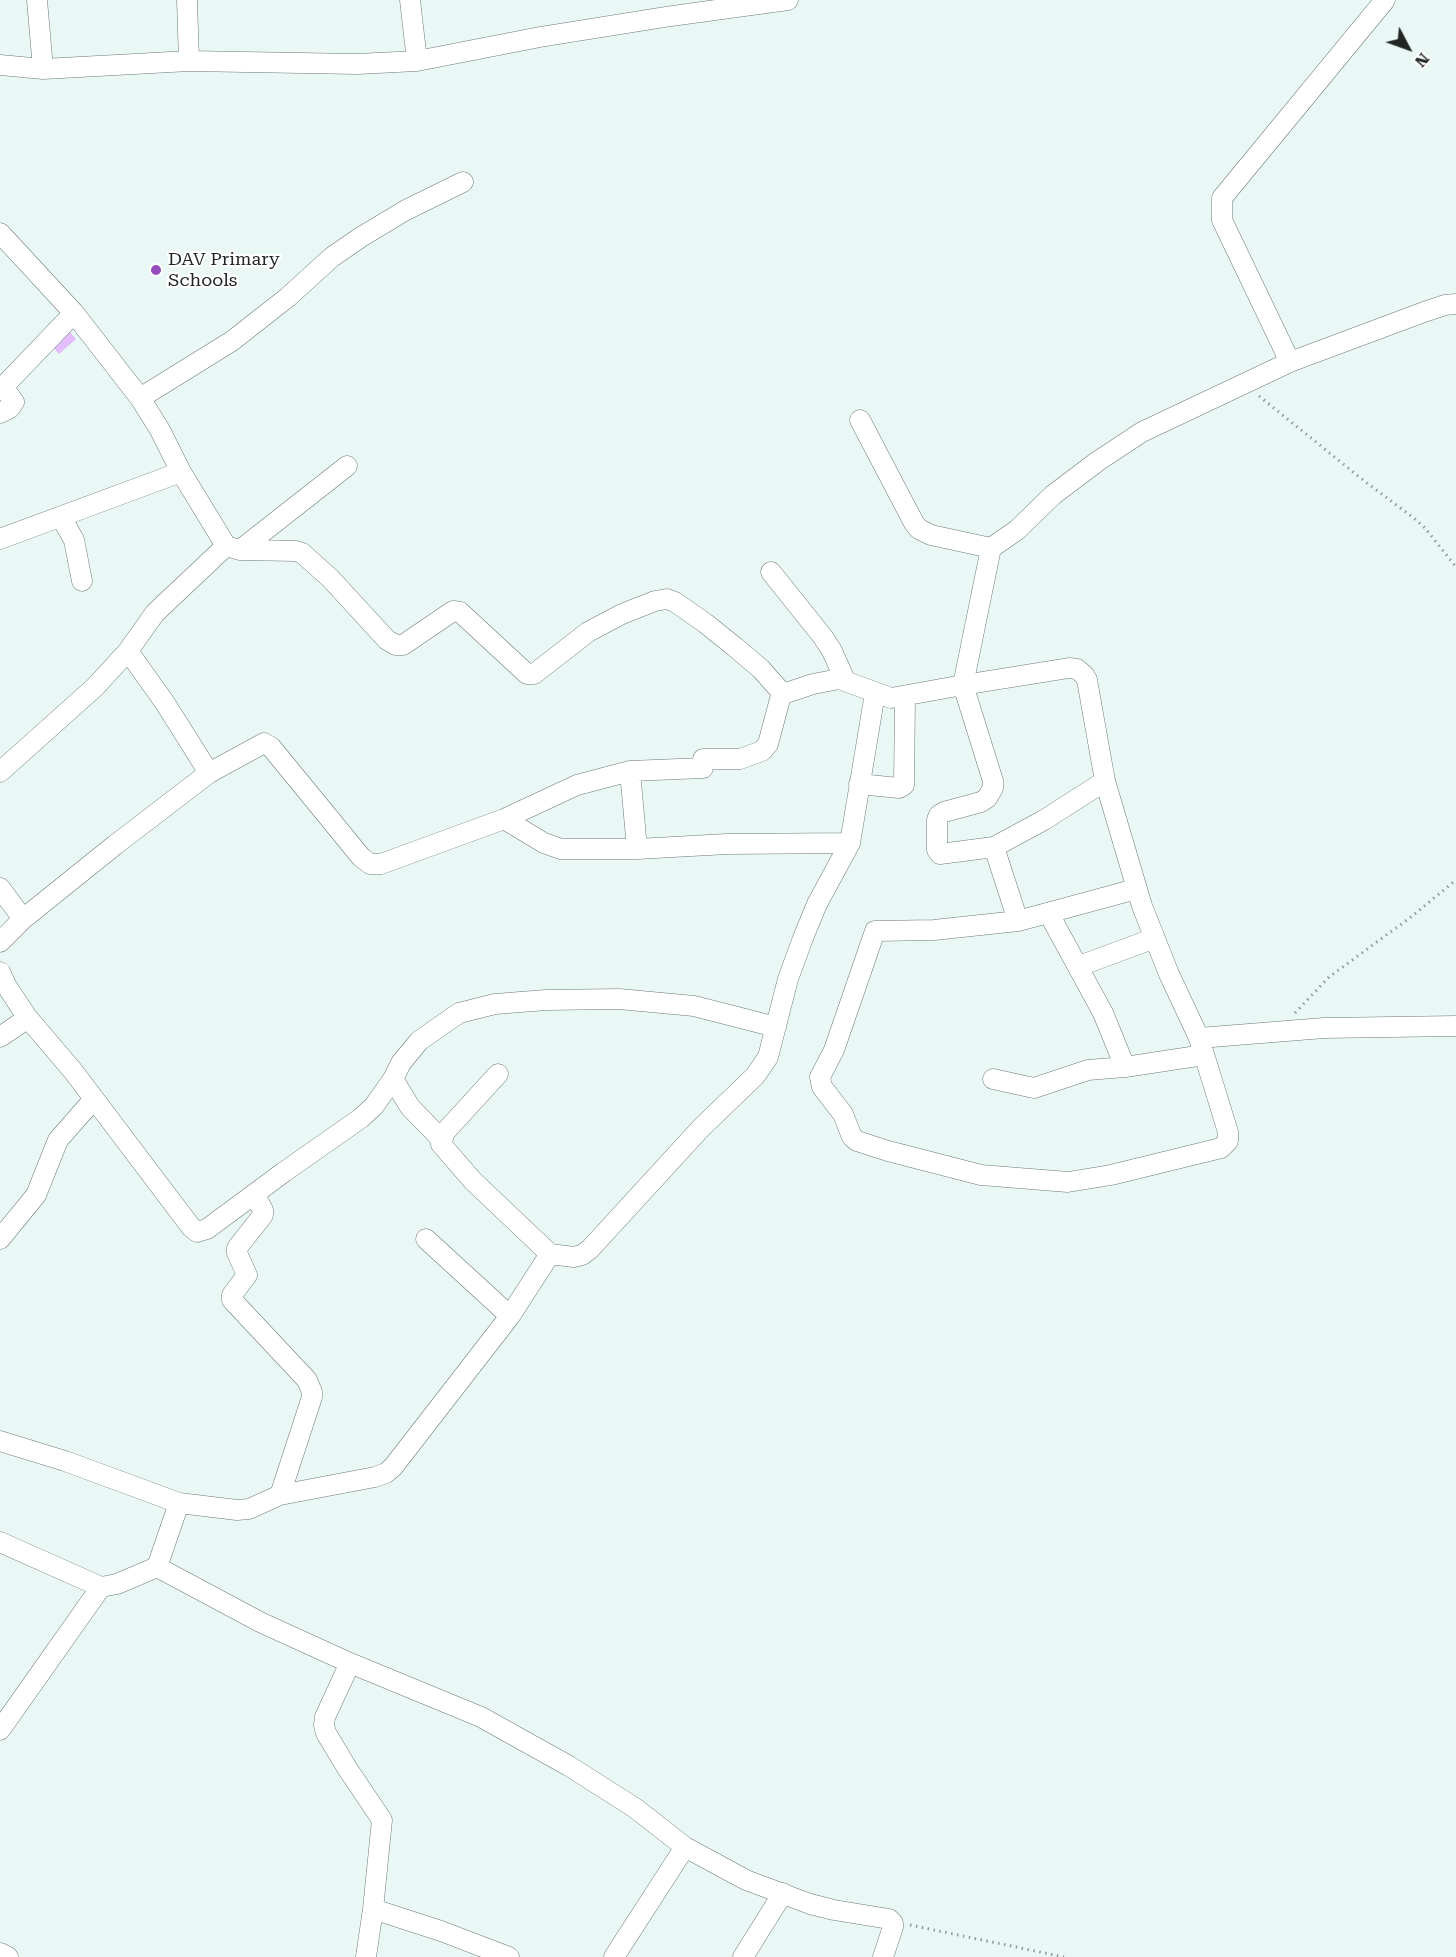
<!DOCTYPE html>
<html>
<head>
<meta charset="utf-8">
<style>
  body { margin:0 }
  #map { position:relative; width:1456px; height:1957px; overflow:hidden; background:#e9f7f5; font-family:"Roboto Serif",serif }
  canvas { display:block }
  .north { position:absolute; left:1378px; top:18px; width:60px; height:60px; -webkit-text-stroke:4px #fff; paint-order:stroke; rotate:131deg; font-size:16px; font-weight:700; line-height:24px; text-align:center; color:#212625 }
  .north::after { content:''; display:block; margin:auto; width:21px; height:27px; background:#212625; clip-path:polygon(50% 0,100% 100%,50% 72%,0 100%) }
</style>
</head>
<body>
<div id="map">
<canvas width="1456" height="1957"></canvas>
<div class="north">N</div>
</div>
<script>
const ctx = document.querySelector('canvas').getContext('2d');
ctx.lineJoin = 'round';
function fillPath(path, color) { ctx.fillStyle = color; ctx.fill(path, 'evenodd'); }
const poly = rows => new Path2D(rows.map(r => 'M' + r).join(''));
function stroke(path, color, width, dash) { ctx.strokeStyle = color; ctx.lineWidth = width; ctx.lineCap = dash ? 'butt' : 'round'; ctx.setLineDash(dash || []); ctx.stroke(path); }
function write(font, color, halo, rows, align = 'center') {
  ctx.font = font + ' "Roboto Serif",serif'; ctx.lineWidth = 4.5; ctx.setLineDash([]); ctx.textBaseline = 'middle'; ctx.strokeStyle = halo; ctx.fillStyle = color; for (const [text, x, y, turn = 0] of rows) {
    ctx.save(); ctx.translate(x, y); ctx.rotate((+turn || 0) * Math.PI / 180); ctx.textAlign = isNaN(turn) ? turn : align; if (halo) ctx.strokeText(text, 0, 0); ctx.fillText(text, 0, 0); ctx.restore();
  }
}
fillPath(poly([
  [68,330,76,339,59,354,51,345]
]), '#e4bdff');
const minor = poly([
  [37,0,43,69],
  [187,0,189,61],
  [410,0,417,61],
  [1385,0,1222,198,1222,220,1290,362,1142,432,1098,461,1053,495,1017,530,991,548,963,685,1069,668,1077,669,1084,675,1087,680,1105,781,1142,906,1169,974,1199,1038,1324,1028,1456,1026],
  [0,65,43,69,189,61,357,64,417,61,540,37,665,17,788,0],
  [0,233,74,313,140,398,160,430,181,472,226,546,155,613,128,651,95,687,0,772],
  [1290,362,1424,312,1445,305,1456,304],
  [140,398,232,341,288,297,332,257,361,237,406,210,463,182],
  [0,413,10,408,14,402,3,387,74,313],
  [860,420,914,523,919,529,931,535,991,548],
  [61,517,74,540,82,581],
  [0,539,181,472],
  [226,546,240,550,296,551,302,553,330,578,387,640,396,645,403,645,453,611,460,612,527,674,534,674,588,632,622,614,655,601,667,599,675,602,705,623,735,647,761,669,783,694],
  [240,550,347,466],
  [771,572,823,637,832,651,845,680],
  [128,651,165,703,209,773],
  [875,693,850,843,727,844,637,849,630,771,703,768,703,759,740,759,762,751,768,744,780,699,783,694,813,684,839,679,891,698,963,685,993,781,993,788,987,798,981,802,944,812,939,815,937,820,937,850,940,854,994,847,1044,820,1105,781],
  [859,784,899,788,904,785,905,697],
  [504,819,577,785,630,771],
  [994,847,1018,921,1136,889],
  [0,888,23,919,0,942],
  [1049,914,1103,1013,1125,1067,1204,1055],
  [23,919,115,845,209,773,264,743,271,747,361,857,370,864,381,864,504,819,544,843,561,849,637,849],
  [1018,921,934,930,875,931,834,1050,820,1077,822,1087,843,1114,852,1137,857,1141,888,1151,981,1175,1068,1182,1111,1175,1221,1148,1228,1141,1228,1132,1199,1038],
  [1079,966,1155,938],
  [0,972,6,985,27,1017,73,1071,191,1227,197,1232,207,1229,284,1172,361,1118,374,1106,393,1079,401,1063,419,1041,459,1013,495,1004,546,1000,619,999,694,1006,776,1027],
  [0,1037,28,1018],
  [498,1074,445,1132,441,1144,473,1181,550,1254,574,1257,582,1255,590,1249,701,1128,755,1076,768,1057,788,979,803,938,817,904,850,843],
  [393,1079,410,1107,442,1140],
  [993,1079,1034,1088,1088,1070,1125,1067],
  [254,1194,263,1210,263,1215,237,1248,237,1253,247,1275,232,1295,232,1300,307,1380,312,1392,312,1397,280,1495],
  [0,1239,36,1195,58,1140,94,1099],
  [426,1239,510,1316],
  [0,1441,65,1461,179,1503,237,1510,249,1509,280,1495,375,1477,386,1473,393,1467,510,1316,550,1254],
  [0,1542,101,1587,117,1584,157,1567,179,1503],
  [157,1567,260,1622,350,1663,325,1717,324,1725,326,1733,347,1768,382,1820,373,1909,366,1957],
  [350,1663,481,1717,569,1766,635,1808,685,1847,746,1880,810,1904,834,1910,889,1919,893,1923,893,1927,883,1957],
  [0,1730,101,1587],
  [373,1909,441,1931,509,1957],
  [0,1953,8,1957],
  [614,1957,685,1847],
  [743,1957,783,1893]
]);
stroke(minor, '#6d7978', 21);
stroke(poly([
  [1259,396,1363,480,1415,519,1425,528,1456,567],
  [1295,1013,1329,977,1411,917,1456,880],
  [910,1925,1064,1957]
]), '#919b99', 3, [1.5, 4.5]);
stroke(minor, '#fff', 20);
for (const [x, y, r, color] of [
  [156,270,6,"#954cbf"]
]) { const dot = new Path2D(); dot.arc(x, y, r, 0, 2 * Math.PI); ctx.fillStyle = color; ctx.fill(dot); stroke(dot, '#fff', 2); }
write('18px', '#212625', '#fff', [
  ["DAV Primary",168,260],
  ["Schools",168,281]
], 'left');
</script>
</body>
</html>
